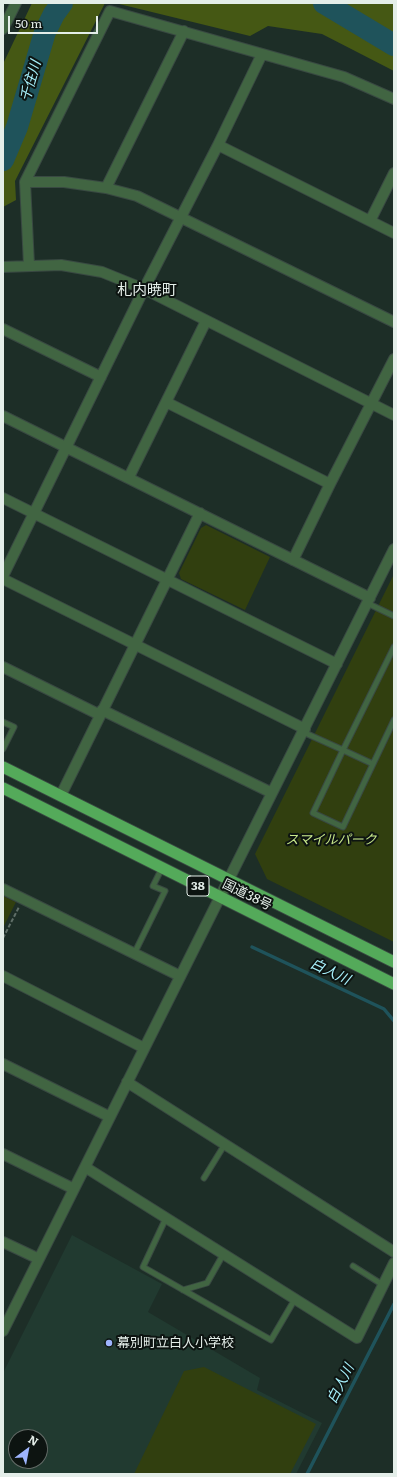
<!DOCTYPE html>
<html>
<head>
<meta charset="utf-8">
<style>
  body { margin:0 }
  #map { position:relative; width:397px; height:1477px; overflow:hidden; background:#1d2e27; font-family:Literata,serif }
  canvas { display:block }
  .frame { position:absolute; inset:0; border:4px solid #e4eee9; pointer-events:none }
  .north { position:absolute; left:8px; top:1429px; width:40px; height:40px; box-sizing:border-box; background:#0d1411; border:1px solid #636b67; border-radius:50%; rotate:32deg; font-size:11px; font-weight:700; line-height:16px; text-align:center; color:#e4eee9 }
  .north::after { content:''; display:block; margin:auto; width:14px; height:18px; background:#9eb4fd; clip-path:polygon(50% 0,100% 100%,50% 72%,0 100%) }
  .scale { position:absolute; left:8px; top:16px; width:90px; height:18px; box-sizing:border-box; border:2px solid #e4eee9; border-top:0; padding-left:5px; font-size:12px; line-height:14px; white-space:nowrap; color:#e4eee9; -webkit-text-stroke:3px #0d1411; paint-order:stroke }
</style>
</head>
<body>
<div id="map">
<canvas width="397" height="1477"></canvas>
<div class="frame"></div>
<div class="north">N</div>
<div class="scale">50 m</div>
</div>
<script>
const ctx = document.querySelector('canvas').getContext('2d');
ctx.lineJoin = 'round';
function fillPath(path, color) { ctx.fillStyle = color; ctx.fill(path, 'evenodd'); }
const poly = rows => new Path2D(rows.map(r => 'M' + r).join(''));
function stroke(path, color, width, dash) { ctx.strokeStyle = color; ctx.lineWidth = width; ctx.lineCap = dash ? 'butt' : 'round'; ctx.setLineDash(dash || []); ctx.stroke(path); }
function write(font, color, halo, rows, align = 'center') {
  ctx.font = font + ' Literata,"Noto Sans JP",serif'; ctx.lineWidth = 4; ctx.setLineDash([]); ctx.textBaseline = 'middle'; ctx.strokeStyle = halo; ctx.fillStyle = color; for (const [text, x, y, turn = 0] of rows) {
    ctx.save(); ctx.translate(x, y); ctx.rotate((+turn || 0) * Math.PI / 180); ctx.textAlign = isNaN(turn) ? turn : align; if (halo) ctx.strokeText(text, 0, 0); ctx.fillText(text, 0, 0); ctx.restore();
  }
}
fillPath(poly([
  [72,1235,162,1284,148,1312,260,1378,257,1390,322,1423,296,1474,3,1474,3,1373],
  [16,1437,40,1437,40,1461,16,1461]
]), '#213a30');
fillPath(poly([
  [206,525,270,557,245,610,181,579,179,573,201,528],
  [394,574,394,942,267,879,255,854],
  [3,896,16,902,3,928],
  [204,1367,316,1424,290,1474,134,1474,184,1371]
]), '#313f0f');
fillPath(poly([
  [32,3,105,3,15,181,16,200,3,207,3,64],
  [115,3,394,3,394,71,322,34,268,26,250,36]
]), '#455814');
stroke(poly([
  [252,947,384,1009,394,1021],
  [307,1474,394,1304]
]), '#1f535b', 3.5);
stroke(poly([
  [324,3,394,45],
  [3,160,17,127,45,32,54,14,62,3]
]), '#1f535b', 22);
const service = poly([
  [367,603,394,616],
  [3,722,14,727,3,749],
  [303,732,343,750,394,647],
  [373,764,343,827,313,813,343,750,373,764,394,720],
  [134,954,165,891,153,886,162,868],
  [204,1178,225,1144],
  [166,1218,143,1267,271,1340,295,1299],
  [353,1266,383,1285],
  [183,1290,207,1283,224,1253]
]);
const minor = poly([
  [3,29,16,3],
  [218,145,394,233],
  [25,182,64,182,106,188,137,196,394,322],
  [106,188,184,31],
  [370,221,394,173],
  [29,265,25,182,110,11,344,77,394,99],
  [3,267,61,265,102,272,144,289,394,415],
  [3,329,101,377],
  [166,402,330,484],
  [3,416,370,598],
  [129,477,206,321],
  [3,498,337,664],
  [293,560,330,484,394,359],
  [3,576,144,289,218,145,262,54],
  [3,579,305,729],
  [3,667,100,715],
  [102,710,272,793],
  [61,795,200,513],
  [3,889,180,976],
  [3,976,144,1048],
  [3,1064,110,1117],
  [127,1082,394,1252],
  [3,1154,74,1189],
  [85,1167,357,1338,394,1263],
  [3,1242,39,1259],
  [3,1331,394,549]
]);
const trunk = poly([
  [3,767,394,962],
  [3,788,394,984]
]);
stroke(service, '#394942', 7);
stroke(minor, '#394942', 12);
stroke(trunk, '#394942', 13);
stroke(poly([
  [3,938,19,907]
]), '#606f68', 2, [4, 2]);
stroke(service, '#416542', 5);
stroke(minor, '#416542', 10);
stroke(trunk, '#54aa5a', 11);
for (const [x, y, r, color] of [
  [109,1343,4,"#9eb4fd"]
]) { const dot = new Path2D(); dot.arc(x, y, r, 0, 2 * Math.PI); ctx.fillStyle = color; ctx.fill(dot); stroke(dot, '#0d1411', 1.5); }
for (const [x, y, w] of [
  [198,886,22]
]) { const box = new Path2D(); box.roundRect(x - w / 2, y - 10, w, 20, 3); ctx.fillStyle = '#0d1411'; ctx.fill(box); stroke(box, '#e4eee9', 1); }
write('bold 12px', '#e4eee9', null, [
  ["38",198,886]
]);
write('italic 13px', '#caea8c', '#0d1411', [
  ["スマイルパーク",331,840]
]);
write('13px', '#e4eee9', '#0d1411', [
  ["国道38号",247,895,26]
]);
write('13px', '#e4eee9', '#0d1411', [
  ["幕別町立白人小学校",117,1343]
], 'left');
write('italic 14px', '#a7f1fc', '#0d1411', [
  ["千住川",31,81,-74],
  ["白人川",330,972,25],
  ["白人川",341,1384,-63]
]);
write('15px', '#e4eee9', '#0d1411', [
  ["札内暁町",147,291]
]);
</script>
</body>
</html>
